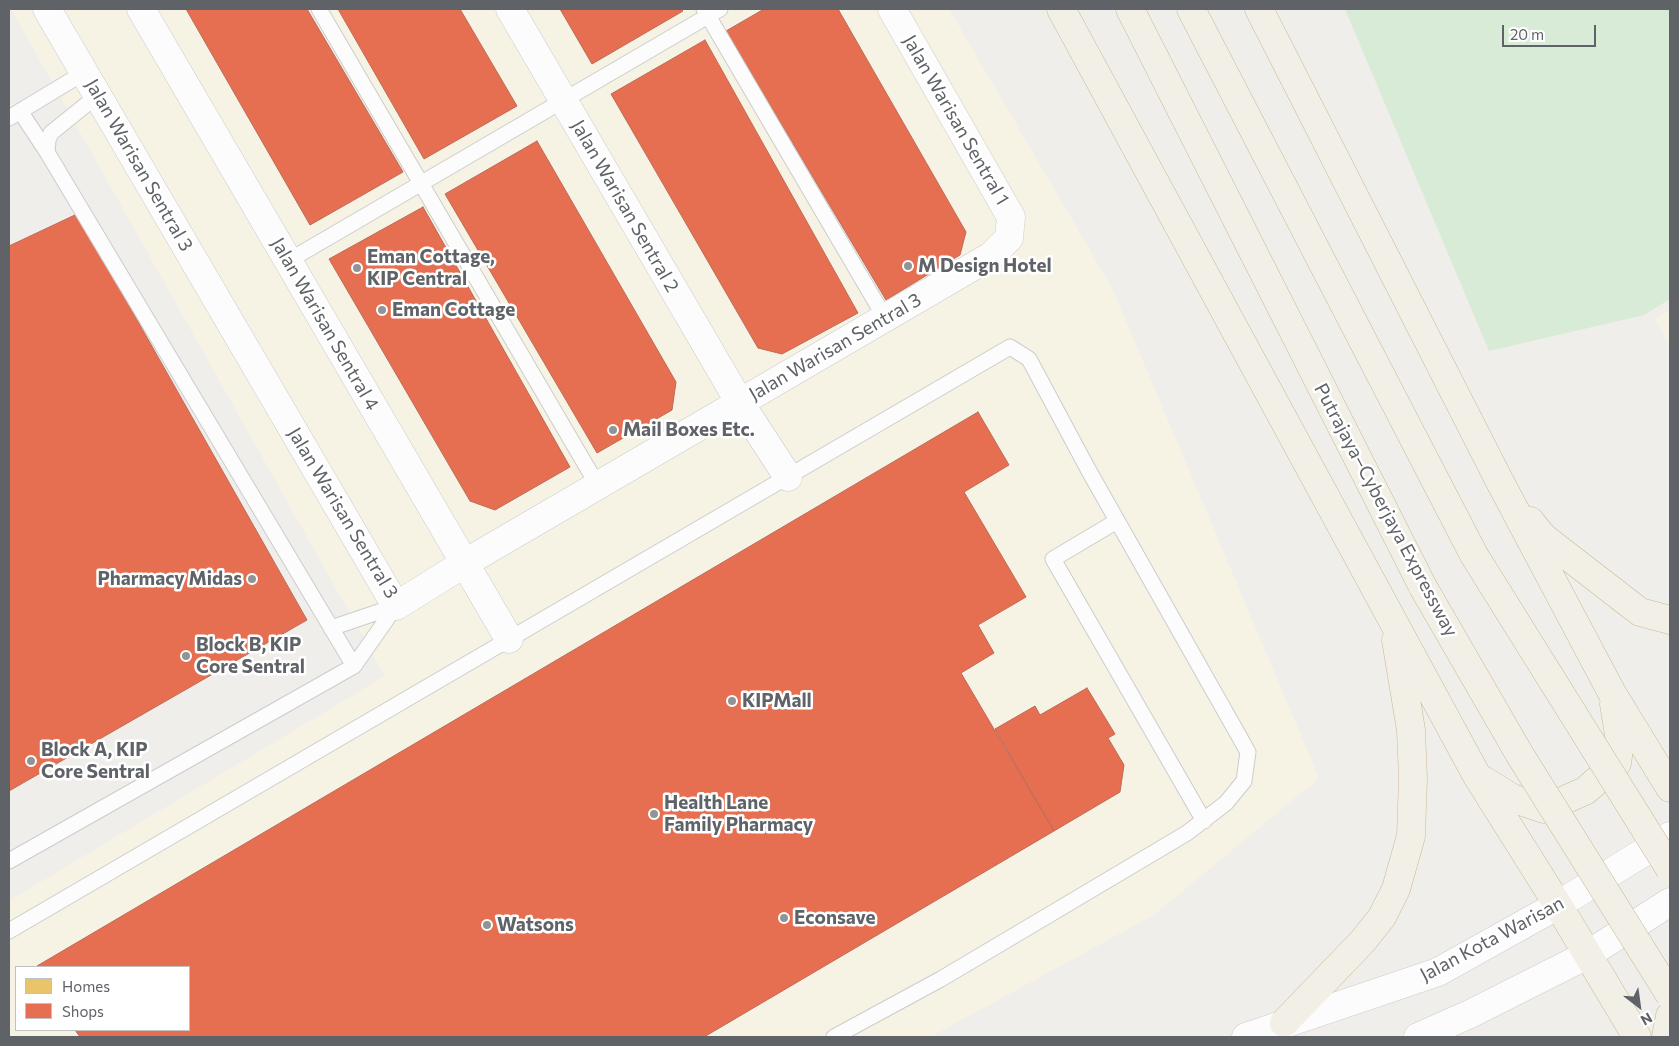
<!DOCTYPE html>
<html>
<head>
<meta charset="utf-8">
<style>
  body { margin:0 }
  #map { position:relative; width:1679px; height:1046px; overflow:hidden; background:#efeeea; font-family:Commissioner,sans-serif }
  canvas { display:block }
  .frame { position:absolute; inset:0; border:10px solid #5f6368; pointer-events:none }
  .legend { position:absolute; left:15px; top:966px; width:175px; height:65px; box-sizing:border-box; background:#fff; border:1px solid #bfc1c3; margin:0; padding:6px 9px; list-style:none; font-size:15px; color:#5f6368 }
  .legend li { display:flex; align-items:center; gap:10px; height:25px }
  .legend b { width:25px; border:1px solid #bfc1c3 }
  .north { position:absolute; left:1614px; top:981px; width:50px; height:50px; -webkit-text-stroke:4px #fff; paint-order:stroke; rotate:150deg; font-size:14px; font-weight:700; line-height:20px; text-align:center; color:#5f6368 }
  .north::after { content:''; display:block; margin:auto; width:18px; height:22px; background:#5f6368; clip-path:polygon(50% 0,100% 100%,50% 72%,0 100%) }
  .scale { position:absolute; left:1502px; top:25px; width:94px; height:22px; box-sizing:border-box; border:2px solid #5f6368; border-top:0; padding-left:6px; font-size:15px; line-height:18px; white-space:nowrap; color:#5f6368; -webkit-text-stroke:4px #fff; paint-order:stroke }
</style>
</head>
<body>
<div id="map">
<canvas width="1679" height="1046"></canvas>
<div class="frame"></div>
<ul class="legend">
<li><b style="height:14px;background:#e9c46a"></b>Homes</li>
<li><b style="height:14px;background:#e76f51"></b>Shops</li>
</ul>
<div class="north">N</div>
<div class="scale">20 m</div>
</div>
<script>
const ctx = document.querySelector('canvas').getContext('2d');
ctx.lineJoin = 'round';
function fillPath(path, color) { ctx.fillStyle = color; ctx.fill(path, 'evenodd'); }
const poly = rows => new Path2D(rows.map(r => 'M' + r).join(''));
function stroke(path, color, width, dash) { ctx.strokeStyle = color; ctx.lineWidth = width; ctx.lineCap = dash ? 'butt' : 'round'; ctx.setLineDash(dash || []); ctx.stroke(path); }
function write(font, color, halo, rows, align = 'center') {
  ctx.font = font + ' Commissioner,sans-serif'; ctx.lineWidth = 5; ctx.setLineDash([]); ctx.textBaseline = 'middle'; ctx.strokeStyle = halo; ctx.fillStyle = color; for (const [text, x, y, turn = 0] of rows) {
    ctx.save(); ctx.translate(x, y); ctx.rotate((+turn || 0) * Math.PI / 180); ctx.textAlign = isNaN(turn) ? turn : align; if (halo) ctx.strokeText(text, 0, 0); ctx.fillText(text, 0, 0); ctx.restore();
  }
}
fillPath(poly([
  [11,9,949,9,1112,288,1319,778,1154,915,930,1037,9,1037,9,901,385,676],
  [16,967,189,967,189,1030,16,1030],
  [1670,310,1670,346,1655,319]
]), '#f7f3e4');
fillPath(poly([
  [1345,9,1670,9,1670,299,1644,315,1489,351]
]), '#d8ebd6');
const homes = poly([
  [255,588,280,630,116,725,92,682,255,588],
  [77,690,102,733,9,787,9,730,77,690]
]);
fillPath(homes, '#e9c46a');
stroke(homes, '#c0a769', 1);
const shops = poly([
  [186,9,307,9,403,172,310,225,186,9],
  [338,9,460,9,517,106,424,159,338,9],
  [560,9,681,9,683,11,592,64,560,9],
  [764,9,838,9,966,232,960,255,886,300,726,31,764,9],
  [705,40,858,313,782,354,758,348,611,94,705,40],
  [537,141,676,382,672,410,597,453,445,194,537,141],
  [423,207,570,467,495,510,470,501,329,259,423,207],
  [77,214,307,620,9,791,9,246,77,214],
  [978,412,1009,465,964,492,1026,597,978,625,994,653,961,673,1054,831,704,1037,80,1037,75,1030,189,1030,189,967,38,967,37,966,978,412],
  [1087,688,1115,734,1108,738,1124,765,1120,792,1054,831,995,729,1035,706,1040,715,1087,688]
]);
fillPath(shops, '#e76f51');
stroke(shops, '#be6b58', 1);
const service = poly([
  [319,9,598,486],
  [704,9,885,318],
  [98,95,51,133,48,140,47,152,354,666],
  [20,111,47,152],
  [9,118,85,72],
  [288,261,720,9],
  [1117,521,1053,559,1204,821],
  [331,628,396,606],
  [9,861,354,666,396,606],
  [9,931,1010,347,1029,359,1089,471,1248,752,1244,781,1226,803,1187,833,941,979,834,1037]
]);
const minor = poly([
  [47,9,396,606,465,563,991,256,1009,238,1011,217,892,9],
  [141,9,509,639],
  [510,9,740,403,788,477]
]);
const tertiary = poly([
  [1246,1037,1438,972,1558,905,1670,836],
  [1418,1037,1470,1014,1587,955,1670,902]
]);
const trunk = poly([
  [1061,9,1477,776,1558,905,1637,1037],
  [1130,9,1423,587],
  [1191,9,1474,555],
  [1259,9,1499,480,1612,693,1670,788],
  [1530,521,1543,537,1640,612,1670,620],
  [1483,780,1512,798,1544,809,1585,791,1617,763,1620,741,1614,704],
  [1284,1023,1362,942,1382,917,1396,889,1411,836,1413,778,1411,730,1396,640],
  [1666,1037,1670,1016]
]);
stroke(service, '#cbcccc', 17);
stroke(minor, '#cbcccc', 29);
stroke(tertiary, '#cbcccc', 29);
stroke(trunk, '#c8b996', 29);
stroke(service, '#fdfcfc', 15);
stroke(minor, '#fdfcfc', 28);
stroke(tertiary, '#fdfcfc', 28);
stroke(trunk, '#f2f0e6', 28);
const trunkBridge = poly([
  [1474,555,1670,869],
  [1423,587,1520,755,1670,995]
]);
stroke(trunkBridge, '#c8b996', 29, []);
stroke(trunkBridge, '#f2f0e6', 28);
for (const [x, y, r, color] of [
  [908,266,5,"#919496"],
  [357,268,5,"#919496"],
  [382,310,5,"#919496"],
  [613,430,5,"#919496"],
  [252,579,5,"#919496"],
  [186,656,5,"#919496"],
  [732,701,5,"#919496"],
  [31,761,5,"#919496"],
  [654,814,5,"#919496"],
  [784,918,5,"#919496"],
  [487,925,5,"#919496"]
]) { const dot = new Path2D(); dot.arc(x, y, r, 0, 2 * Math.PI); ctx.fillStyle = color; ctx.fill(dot); stroke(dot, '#fff', 2); }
write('19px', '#5f6368', '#fff', [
  ["Jalan Warisan Sentral 1",956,120,60],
  ["Jalan Warisan Sentral 3",139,165,60],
  ["Jalan Warisan Sentral 2",625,206,60],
  ["Jalan Warisan Sentral 4",325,324,60],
  ["Jalan Warisan Sentral 3",835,347,-30],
  ["Putrajaya–Cyberjaya Expressway",1386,510,62],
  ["Jalan Warisan Sentral 3",343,513,59],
  ["Jalan Kota Warisan",1492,939,-28]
]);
write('bold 19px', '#5f6368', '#fff', [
  ["Eman Cottage,",367,257],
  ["KIP Central",367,279],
  ["M Design Hotel",918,266],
  ["Eman Cottage",392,310],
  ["Mail Boxes Etc.",623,430],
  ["Pharmacy Midas",242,579,"right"],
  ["Block B, KIP",196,645],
  ["Core Sentral",196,667],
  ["KIPMall",742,701],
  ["Block A, KIP",41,750],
  ["Core Sentral",41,772],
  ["Health Lane",664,803],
  ["Family Pharmacy",664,825],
  ["Econsave",794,918],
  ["Watsons",497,925]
], 'left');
</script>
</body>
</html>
